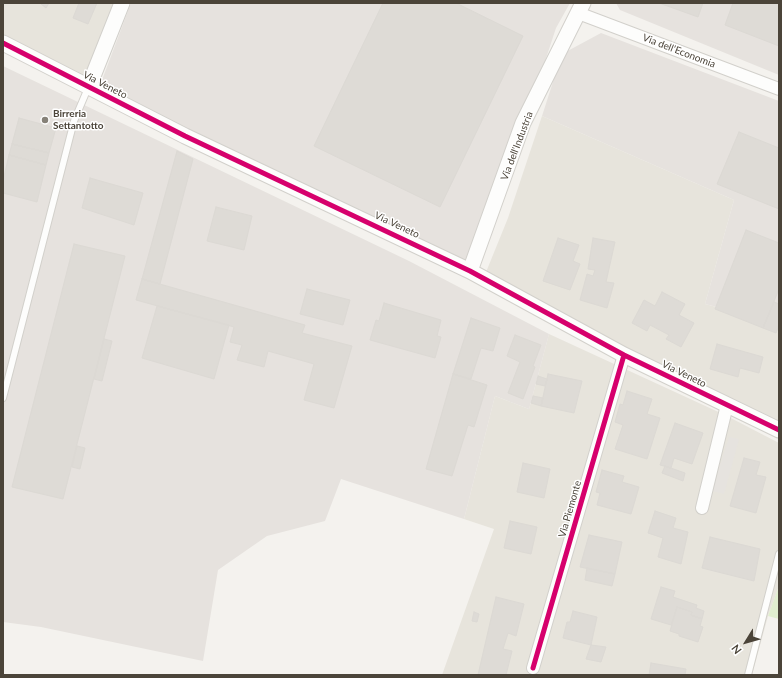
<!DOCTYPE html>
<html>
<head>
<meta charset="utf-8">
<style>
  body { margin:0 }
  #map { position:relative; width:782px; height:678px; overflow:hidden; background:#f4f2ee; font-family:Lato,sans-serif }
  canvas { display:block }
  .frame { position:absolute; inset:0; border:4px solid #4b4439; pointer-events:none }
  .north { position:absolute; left:726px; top:622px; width:40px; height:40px; -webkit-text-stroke:3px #fff; paint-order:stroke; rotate:233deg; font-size:11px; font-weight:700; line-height:16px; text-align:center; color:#4b4439 }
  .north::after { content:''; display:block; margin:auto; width:14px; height:18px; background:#4b4439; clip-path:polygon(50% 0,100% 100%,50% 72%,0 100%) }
</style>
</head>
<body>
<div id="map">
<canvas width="782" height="678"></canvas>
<div class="frame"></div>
<div class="north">N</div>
</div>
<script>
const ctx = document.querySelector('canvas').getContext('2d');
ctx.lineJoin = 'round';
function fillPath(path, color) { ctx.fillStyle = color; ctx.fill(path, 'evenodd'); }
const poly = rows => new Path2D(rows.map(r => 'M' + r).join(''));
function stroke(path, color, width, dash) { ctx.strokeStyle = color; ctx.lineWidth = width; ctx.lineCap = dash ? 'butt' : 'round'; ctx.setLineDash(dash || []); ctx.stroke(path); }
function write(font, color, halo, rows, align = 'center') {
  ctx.font = font + ' Lato,sans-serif'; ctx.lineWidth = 3; ctx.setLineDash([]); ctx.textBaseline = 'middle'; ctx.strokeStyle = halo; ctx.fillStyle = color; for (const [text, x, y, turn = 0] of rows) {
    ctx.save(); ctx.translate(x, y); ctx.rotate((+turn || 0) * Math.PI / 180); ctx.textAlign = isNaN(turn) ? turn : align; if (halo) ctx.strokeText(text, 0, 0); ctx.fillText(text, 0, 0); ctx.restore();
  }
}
fillPath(poly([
  [3,3,117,3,84,90,3,51],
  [542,116,734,200,705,304,779,323,779,428,482,282,508,218],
  [549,334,725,415,779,443,779,586,768,616,752,675,442,675,494,529,464,519,495,396,529,409]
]), '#e7e4dc');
fillPath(poly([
  [131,3,570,3,556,28,495,213,469,275,96,96],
  [616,3,779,3,779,75,620,10],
  [601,33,779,101,779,323,705,304,734,200,542,116,562,54],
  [3,66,409,261,549,334,529,409,495,396,464,519,341,479,325,521,267,536,218,570,203,661,41,627,3,622]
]), '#e6e2de');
fillPath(poly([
  [779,586,779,619,768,616]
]), '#e1eecf');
fillPath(poly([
  [729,437,739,439,724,494,712,491]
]), '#e6e3df');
const building = poly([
  [42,3,49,3,46,8,41,4,42,3],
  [79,3,97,3,88,24,73,18,79,3],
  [383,3,456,3,523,36,440,207,314,146,383,3],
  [659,3,703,3,698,17,659,3],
  [733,3,779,3,779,46,725,25,733,3],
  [19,118,56,128,49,153,12,144,19,118],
  [739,132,779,148,779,209,717,184,739,132],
  [12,144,49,153,46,165,9,155,12,144],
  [177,151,193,159,160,284,142,279,177,151],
  [9,155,46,165,37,202,3,193,3,181,9,155],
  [90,178,143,193,134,225,82,208,90,178],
  [216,207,252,216,244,250,207,241,216,207],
  [746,230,779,243,779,289,763,328,715,309,746,230],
  [558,238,579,245,573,261,580,264,570,290,543,281,558,238],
  [593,238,615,242,606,282,614,283,607,308,580,300,587,274,593,276,595,270,588,269,593,238],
  [74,244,125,256,63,499,12,487,74,244],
  [142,279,305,325,302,333,352,346,334,408,304,400,314,364,268,351,264,367,237,360,242,345,230,342,234,327,136,300,142,279],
  [307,289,350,300,343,325,300,314,307,289],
  [662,292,685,304,679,315,694,323,681,347,666,339,669,335,650,325,647,331,632,323,644,300,655,306,662,292],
  [774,302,779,304,779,325,776,333,763,328,774,302],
  [384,303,441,320,437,336,441,337,435,358,370,340,376,320,379,321,384,303],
  [157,306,229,325,214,379,142,358,157,306],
  [471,318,500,328,493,351,481,348,471,379,453,374,471,318],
  [515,335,541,345,533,366,535,367,523,399,508,393,520,362,507,356,515,335],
  [104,339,112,341,102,381,94,379,104,339],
  [717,344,763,357,759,373,740,368,738,377,710,369,717,344],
  [453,374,487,385,474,427,468,425,452,476,426,469,453,374],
  [548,374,582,381,574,413,541,406,548,374],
  [538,376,547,379,545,386,536,384,538,376],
  [627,391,652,399,647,414,660,418,647,459,615,449,623,425,615,422,620,404,623,405,627,391],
  [533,396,543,398,541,406,531,403,533,396],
  [675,423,703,433,692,464,674,458,671,468,660,465,675,423],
  [77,446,85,448,80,469,72,467,77,446],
  [744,458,760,462,756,475,766,477,756,513,730,506,744,458],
  [523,463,550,469,544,498,517,492,523,463],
  [665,466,685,473,683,481,662,473,665,466],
  [602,470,624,476,622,482,639,487,631,514,597,505,600,493,596,492,602,470],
  [655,511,676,518,673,528,688,532,681,564,658,557,663,538,648,533,655,511],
  [510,521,537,527,531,554,504,548,510,521],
  [589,535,622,542,615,574,580,567,589,535],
  [710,537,760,549,754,581,702,568,710,537],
  [587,568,615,574,612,586,585,580,587,568],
  [661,587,675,591,673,597,697,605,696,608,704,611,702,619,691,615,692,612,677,607,671,625,651,619,661,587],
  [496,597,524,604,516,636,508,633,503,649,512,651,506,675,478,675,496,597],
  [677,607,692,612,691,615,702,619,700,626,703,627,698,642,679,636,679,634,670,631,677,607],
  [573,611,597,617,591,645,563,638,567,622,570,622,573,611],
  [474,612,479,614,477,622,472,621,474,612],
  [591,645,606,647,601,662,586,659,591,645],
  [651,663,686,669,685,675,649,675,651,663]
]);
fillPath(building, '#dedbd6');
stroke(building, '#dcd9d4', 1);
const service = poly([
  [3,398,74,121,88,88],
  [748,675,779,554]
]);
const minor = poly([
  [578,13,779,89],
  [702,508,727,405],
  [533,668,624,355]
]);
const tertiary = poly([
  [3,43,185,136,470,271,624,355,779,430],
  [89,86,122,3],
  [470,271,523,123,583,3]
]);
stroke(service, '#d2d0cb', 8);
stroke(minor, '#d2d0cb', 14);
stroke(tertiary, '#d2d0cb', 17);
stroke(service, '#fdfdfc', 6);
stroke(minor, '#fdfdfc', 12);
stroke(tertiary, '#fdfdfc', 15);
stroke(poly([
  [3,43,185,136,470,271,624,355,779,430],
  [533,668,624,355]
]), '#d6006c', 5);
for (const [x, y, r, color] of [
  [45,120,4,"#868178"]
]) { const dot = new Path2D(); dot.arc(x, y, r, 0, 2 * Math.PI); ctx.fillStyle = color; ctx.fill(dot); stroke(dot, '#fff', 1.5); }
write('10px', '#4b4439', '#fff', [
  ["Via dell'Economia",679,51,21],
  ["Via Veneto",105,85,27],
  ["Via dell'Industria",517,146,-69],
  ["Via Veneto",397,225,25],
  ["Via Veneto",684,374,26],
  ["Via Piemonte",570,509,-74]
]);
write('bold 10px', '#4b4439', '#fff', [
  ["Birreria",53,114],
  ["Settantotto",53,126]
], 'left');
</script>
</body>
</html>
